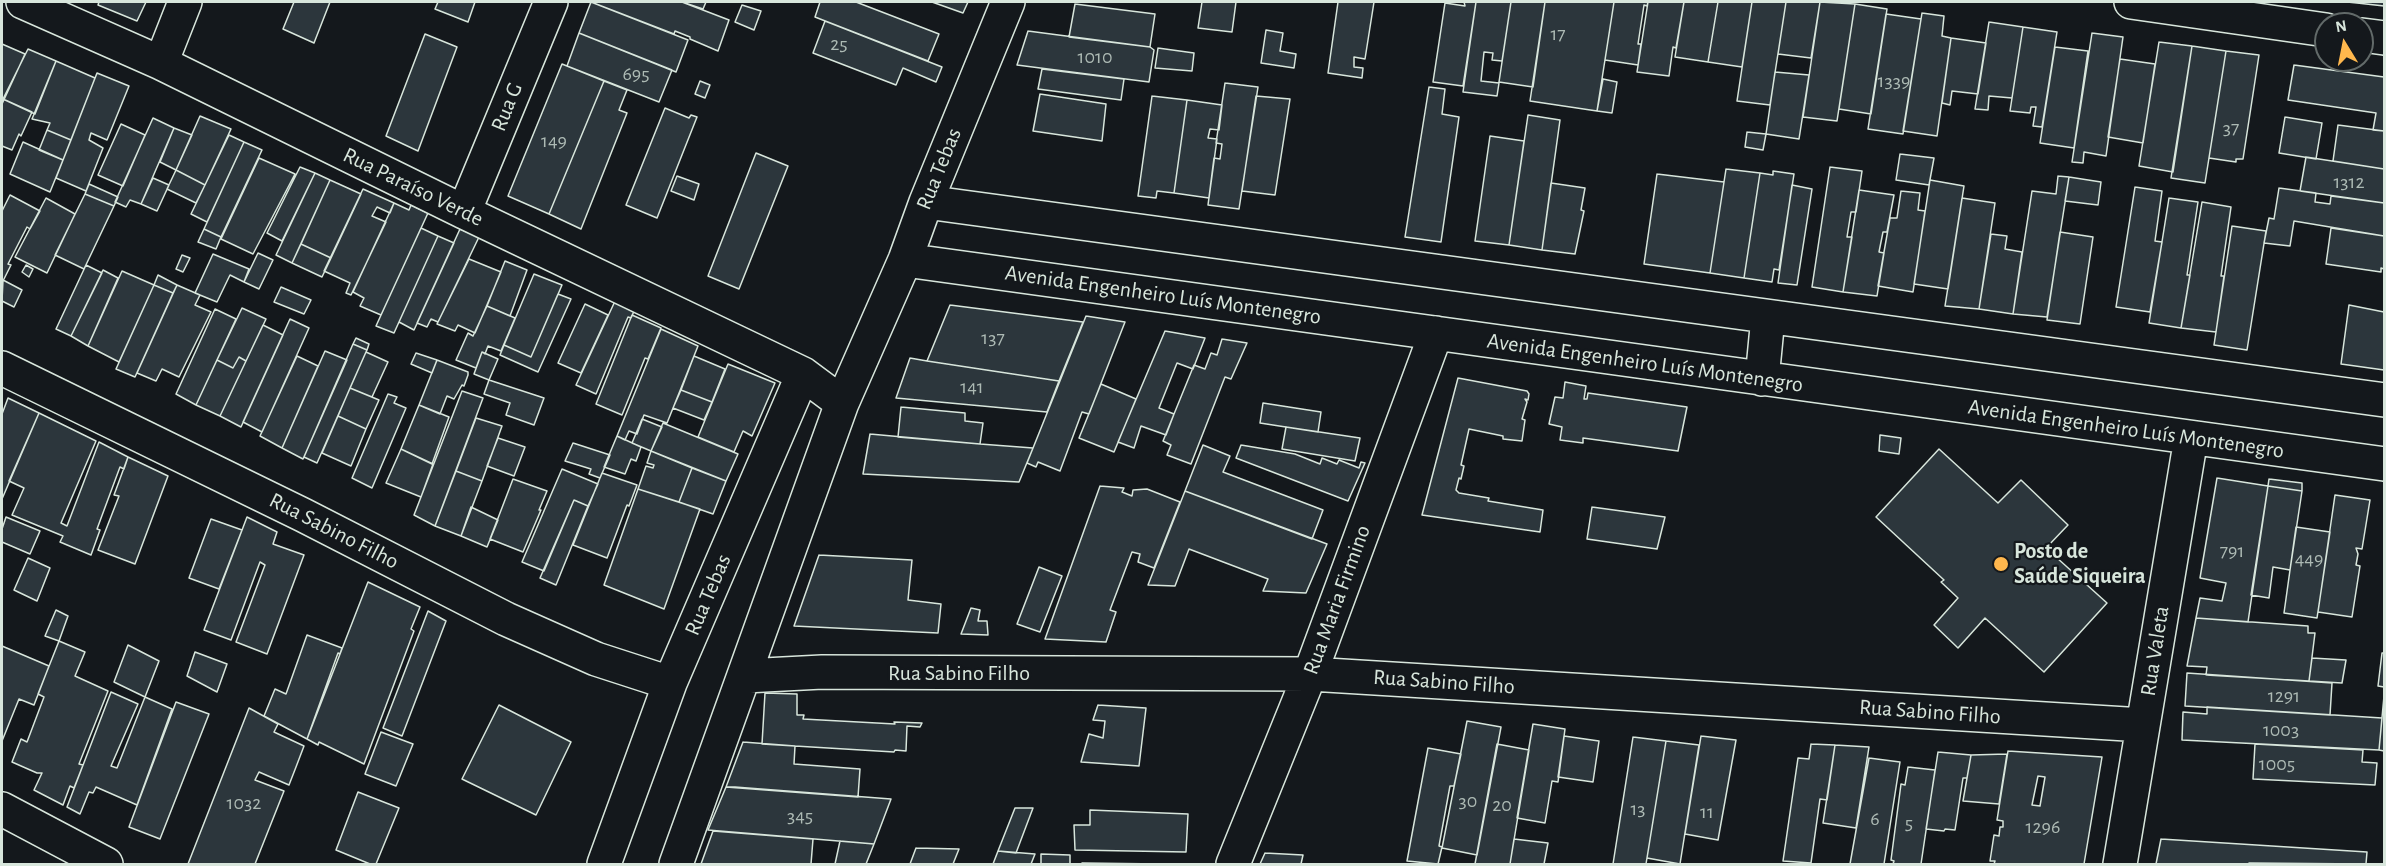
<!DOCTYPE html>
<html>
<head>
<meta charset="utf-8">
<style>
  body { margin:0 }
  #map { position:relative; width:2386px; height:866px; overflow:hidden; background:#14181c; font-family:"Alegreya Sans",sans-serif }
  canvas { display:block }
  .frame { position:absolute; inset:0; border:3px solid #d8e6dc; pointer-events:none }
  .north { position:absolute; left:2314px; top:12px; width:60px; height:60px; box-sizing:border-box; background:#14181c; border:2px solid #626a69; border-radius:50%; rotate:350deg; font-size:16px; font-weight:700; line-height:24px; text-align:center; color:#d8e6dc }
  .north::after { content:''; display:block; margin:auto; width:21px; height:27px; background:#ffb74d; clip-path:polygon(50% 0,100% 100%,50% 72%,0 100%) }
</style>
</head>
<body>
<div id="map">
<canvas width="2386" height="866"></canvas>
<div class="frame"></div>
<div class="north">N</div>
</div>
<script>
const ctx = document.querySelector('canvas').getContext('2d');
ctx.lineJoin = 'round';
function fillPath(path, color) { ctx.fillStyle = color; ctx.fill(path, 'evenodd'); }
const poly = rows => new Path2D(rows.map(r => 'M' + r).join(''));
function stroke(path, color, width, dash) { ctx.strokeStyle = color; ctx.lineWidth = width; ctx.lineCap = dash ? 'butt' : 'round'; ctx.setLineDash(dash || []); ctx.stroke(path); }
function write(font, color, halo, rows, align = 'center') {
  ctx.font = font + ' "Alegreya Sans",sans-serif'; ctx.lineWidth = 4.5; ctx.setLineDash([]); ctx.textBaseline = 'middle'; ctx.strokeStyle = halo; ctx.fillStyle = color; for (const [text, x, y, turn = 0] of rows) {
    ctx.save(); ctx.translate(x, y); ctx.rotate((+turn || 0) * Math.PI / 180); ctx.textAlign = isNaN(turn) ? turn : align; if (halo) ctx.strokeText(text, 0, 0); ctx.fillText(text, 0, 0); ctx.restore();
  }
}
const building = poly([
  [99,2,146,2,137,21,98,5,99,2],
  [294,2,330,2,314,43,283,29,294,2],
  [438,2,475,2,468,22,435,9,438,2],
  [591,2,688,40,676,72,579,33,591,2],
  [591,2,682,2,729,20,718,51,690,39,690,37,675,31,674,34,591,2],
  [682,2,706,2,703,9,682,2],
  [820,2,856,2,939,34,928,61,815,17,820,2],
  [932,2,968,2,963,13,932,2],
  [1202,2,1236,2,1232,32,1198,28,1202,2],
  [1338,2,1374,2,1365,59,1354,57,1354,67,1363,68,1362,78,1328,73,1338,2],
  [1464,2,1476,2,1463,86,1433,82,1445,3,1465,6,1464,2],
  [1476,2,1511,2,1502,61,1492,60,1493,53,1484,52,1481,81,1499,83,1497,96,1463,92,1476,2],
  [1511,2,1545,2,1533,87,1499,82,1511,2],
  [1545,2,1614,2,1597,111,1530,101,1545,2],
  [1614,2,1648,2,1647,6,1644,5,1638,44,1641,44,1638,65,1605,60,1614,2],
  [1648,2,1684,2,1676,48,1673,47,1669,76,1637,72,1648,2],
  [1684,2,1718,2,1708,62,1675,57,1684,2],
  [1718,2,1752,2,1742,67,1708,62,1718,2],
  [1752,2,1786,2,1770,105,1737,101,1752,2],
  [1786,2,1820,2,1811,58,1778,54,1786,2],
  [1820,2,1855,4,1837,121,1803,117,1820,2],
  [2347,2,2384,2,2384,6,2357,3,2347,2],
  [1075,4,1155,14,1150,47,1069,37,1075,4],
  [1855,4,1887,9,1871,114,1839,109,1855,4],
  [742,5,761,11,754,30,735,22,742,5],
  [1922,13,1944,16,1942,36,1951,38,1937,136,1903,131,1922,13],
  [1886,14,1921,19,1903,134,1868,129,1886,14],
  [825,21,942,67,936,82,903,68,896,85,813,53,825,21],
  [1989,22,2023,27,2012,98,1989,96,1988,110,1975,109,1989,22],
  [2023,27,2057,32,2042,127,2033,126,2036,107,2031,107,2030,113,2010,111,2023,27],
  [1266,30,1283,33,1280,51,1296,54,1294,68,1261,63,1266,30],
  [1028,31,1150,47,1154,50,1149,82,1017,65,1028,31],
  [579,33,672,70,659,102,567,66,579,33],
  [2092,33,2123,37,2106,156,2084,152,2083,163,2072,162,2092,33],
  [425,34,457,47,418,151,386,136,425,34],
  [1951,38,1986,43,1978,94,1952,91,1950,105,1942,103,1951,38],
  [2159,42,2192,46,2173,172,2139,166,2159,42],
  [2,44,25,54,2,104,2,44],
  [2192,46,2226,51,2205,183,2171,178,2192,46],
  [2055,47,2088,51,2074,148,2040,143,2055,47],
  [1158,48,1194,53,1192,71,1155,68,1158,48],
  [28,49,56,61,35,114,3,99,28,49],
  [2226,51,2259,55,2243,159,2236,159,2236,162,2209,158,2226,51],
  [2120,59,2155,64,2143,143,2108,137,2120,59],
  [56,61,95,78,71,140,47,130,50,123,32,119,56,61],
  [562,64,604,81,549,214,508,196,562,64],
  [2294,65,2384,77,2384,131,2373,130,2376,113,2288,100,2294,65],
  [1042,69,1124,79,1121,100,1038,89,1042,69],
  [1775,72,1809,75,1799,139,1766,134,1775,72],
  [97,73,129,86,107,140,91,133,89,140,103,148,86,191,56,178,97,73],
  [1603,79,1617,82,1612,113,1597,111,1603,79],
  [604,81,627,90,619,110,627,113,581,229,549,214,604,81],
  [700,81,710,85,705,98,695,94,700,81],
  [1225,83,1258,87,1239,209,1208,205,1214,158,1220,159,1222,144,1216,143,1225,83],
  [1429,87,1445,89,1442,114,1459,117,1441,242,1405,237,1429,87],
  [1040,94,1106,104,1102,141,1033,131,1040,94],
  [1152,96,1187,100,1174,193,1157,191,1156,198,1138,196,1152,96],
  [1256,96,1290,99,1275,195,1242,191,1256,96],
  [3,99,32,112,21,136,19,134,12,150,2,146,2,104,3,99],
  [1187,100,1222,105,1219,130,1210,129,1208,138,1217,139,1209,198,1174,193,1187,100],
  [665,108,689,118,691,115,697,117,657,218,626,205,665,108],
  [1528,115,1560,120,1542,250,1509,245,1528,115],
  [200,116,231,129,205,185,176,170,200,116],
  [2285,117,2322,123,2316,159,2279,153,2285,117],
  [153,118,174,128,141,204,130,200,126,207,115,202,153,118],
  [121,124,145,135,123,186,98,175,121,124],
  [2338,125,2384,131,2384,169,2333,161,2338,125],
  [174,128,192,135,176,170,160,162,174,128],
  [47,130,71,140,63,160,39,150,47,130],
  [1747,132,1766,134,1763,150,1745,147,1747,132],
  [229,135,244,142,207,222,191,214,229,135],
  [1490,136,1524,141,1509,245,1475,241,1490,136],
  [23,142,63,160,50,192,10,174,23,142],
  [244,142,262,150,221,237,204,229,244,142],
  [756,153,788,166,739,289,708,276,756,153],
  [1900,154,1934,158,1929,185,1896,180,1900,154],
  [2306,157,2384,169,2384,203,2300,191,2306,157],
  [259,158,295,174,253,254,221,239,259,158],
  [300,167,315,173,282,241,267,233,300,167],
  [1830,167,1862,171,1856,212,1851,212,1847,237,1852,237,1843,292,1812,287,1830,167],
  [1726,169,1760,173,1744,278,1710,273,1726,169],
  [176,170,205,185,196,203,167,189,176,170],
  [1773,171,1794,174,1779,270,1774,269,1772,282,1744,278,1760,173,1773,175,1773,171],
  [315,173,330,180,292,263,276,255,315,173],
  [1657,174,1724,182,1710,273,1644,264,1657,174],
  [677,176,699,184,694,200,671,191,677,176],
  [2058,176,2069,177,2047,317,2013,314,2032,191,2056,194,2058,176],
  [2069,177,2101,182,2098,205,2065,201,2069,177],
  [153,178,169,185,157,211,141,204,153,178],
  [330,180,361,194,331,258,301,244,330,180],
  [1930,180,1964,186,1948,289,1914,284,1930,180],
  [1551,183,1585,188,1581,210,1584,211,1575,254,1542,250,1551,183],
  [89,184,118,197,114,206,85,194,89,184],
  [1792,185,1812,189,1797,285,1778,283,1792,185],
  [2135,187,2162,191,2155,241,2162,242,2150,312,2116,307,2135,187],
  [2279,188,2316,193,2315,202,2330,204,2331,196,2384,203,2384,236,2294,221,2290,246,2264,243,2269,218,2274,219,2279,188],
  [363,189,394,203,390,213,377,207,372,216,386,222,351,295,346,293,350,283,324,271,363,189],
  [1859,190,1894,195,1887,232,1883,232,1879,252,1884,253,1877,296,1843,292,1859,190],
  [1901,191,1920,193,1918,210,1925,211,1913,292,1878,286,1890,218,1897,218,1901,191],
  [85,194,114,206,84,269,55,255,85,194],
  [10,195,40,211,30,229,27,227,8,264,11,265,2,283,2,211,10,195],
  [46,198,75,214,47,273,15,257,46,198],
  [1962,198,1995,203,1979,309,1945,306,1962,198],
  [2169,198,2198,202,2187,275,2190,275,2181,328,2149,323,2169,198],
  [2202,202,2231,207,2221,276,2224,276,2216,332,2181,328,2202,202],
  [394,203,409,210,411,205,428,213,381,315,360,306,364,298,353,292,394,203],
  [2232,226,2266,231,2247,350,2214,345,2232,226],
  [421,228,438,236,394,333,376,326,421,228],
  [2331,228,2384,236,2384,269,2381,268,2381,272,2326,264,2331,228],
  [204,229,221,237,216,249,198,242,204,229],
  [460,229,479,237,438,322,431,319,427,327,417,323,460,229],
  [2060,232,2093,237,2080,324,2047,320,2060,232],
  [1991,234,2007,236,2005,249,2022,252,2013,314,1979,309,1991,234],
  [438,236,454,243,414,330,399,322,438,236],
  [301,244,331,258,322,277,292,263,301,244],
  [258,253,273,260,259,289,244,282,258,253],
  [213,254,249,269,244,282,230,275,217,302,195,293,213,254],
  [182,255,190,258,183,272,176,269,182,255],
  [469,259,501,272,475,333,458,325,455,331,437,324,469,259],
  [505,261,527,270,510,316,487,306,505,261],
  [26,265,33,269,29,277,22,272,26,265],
  [86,265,102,273,71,336,56,329,86,265],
  [103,270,118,278,88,346,71,336,103,270],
  [122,271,154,285,119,362,88,346,122,271],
  [534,274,562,285,531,357,504,345,534,274],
  [158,275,177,285,173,293,154,285,158,275],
  [3,280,22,290,14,307,2,301,3,280],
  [154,285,173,293,135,377,116,369,154,285],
  [177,285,200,295,195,305,211,312,179,377,162,369,156,381,137,373,177,285],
  [281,287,311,300,304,314,274,302,281,287],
  [558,294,571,299,538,372,500,355,504,345,531,357,558,294],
  [616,299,635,309,631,318,628,317,596,394,576,385,616,299],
  [585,304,608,315,581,373,558,363,585,304],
  [950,305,1083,322,1059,381,927,361,950,305],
  [2349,305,2384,312,2384,370,2341,364,2349,305],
  [487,306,515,318,501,351,488,346,485,354,482,352,476,368,456,360,468,333,473,336,487,306],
  [242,308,266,319,246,361,239,357,233,368,217,360,242,308],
  [215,309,236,319,196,405,176,394,215,309],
  [632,315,661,328,648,359,645,358,622,415,596,404,632,315],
  [1086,316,1125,322,1089,414,1082,412,1060,471,1038,462,1036,467,1027,463,1086,316],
  [290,319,309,328,262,432,243,422,290,319],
  [263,325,283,335,241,427,220,416,263,325],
  [661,329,698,346,667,423,644,415,637,434,629,431,625,440,617,436,661,329],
  [1165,331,1205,338,1193,369,1177,363,1159,408,1174,414,1166,435,1141,426,1134,448,1118,442,1165,331],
  [356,338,369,344,367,350,353,344,356,338],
  [1222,339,1247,343,1231,379,1225,377,1191,464,1167,455,1171,445,1163,441,1194,365,1205,369,1211,353,1217,355,1222,339],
  [353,344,367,350,366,352,317,463,304,457,353,344],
  [325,351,347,360,303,459,282,448,325,351],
  [366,352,388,362,372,397,350,388,366,352],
  [482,352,498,359,489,380,474,374,482,352],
  [416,353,437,360,432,373,411,364,416,353],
  [297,356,318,366,282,448,260,436,297,356],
  [694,356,725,369,712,402,681,390,694,356],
  [239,357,246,361,220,416,196,405,217,360,233,368,239,357],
  [910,358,927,361,1059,381,1047,412,896,398,910,358],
  [437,360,468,372,468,375,464,386,462,385,454,399,447,396,440,414,419,405,437,360],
  [728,364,775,383,752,436,743,431,734,452,698,437,728,364],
  [1458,378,1527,391,1529,394,1528,400,1525,399,1527,402,1522,419,1525,420,1522,441,1503,439,1503,436,1469,429,1461,465,1464,466,1461,479,1459,478,1456,490,1459,493,1489,498,1488,501,1543,510,1540,532,1422,515,1458,378],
  [489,380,544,398,534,425,506,415,510,403,484,394,489,380],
  [1565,382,1586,386,1584,399,1587,399,1588,393,1687,407,1678,451,1583,438,1583,443,1560,440,1562,427,1549,424,1555,397,1563,398,1565,382],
  [1101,384,1136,399,1114,452,1079,438,1101,384],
  [350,388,379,400,366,429,338,416,350,388],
  [681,390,712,402,704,420,673,408,681,390],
  [462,391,483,398,435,526,414,515,462,391],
  [388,394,397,397,394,403,406,408,372,488,352,478,388,394],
  [8,398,39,413,2,499,2,414,8,398],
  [1263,403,1321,412,1318,432,1260,423,1263,403],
  [419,405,449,417,432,464,401,449,419,405],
  [901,407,965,413,965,421,983,423,980,444,898,437,901,407],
  [39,413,96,441,61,523,67,526,99,442,128,457,124,469,120,467,97,529,100,530,91,555,60,542,63,536,12,515,24,488,9,481,39,413],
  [338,416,366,429,351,466,322,453,338,416],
  [476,418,502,426,482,481,456,471,476,418],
  [642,419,662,427,651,451,632,443,642,419],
  [663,423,738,454,726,481,651,451,663,423],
  [1286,427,1360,438,1355,461,1282,449,1286,427],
  [870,434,980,444,1033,448,1019,482,863,474,870,434],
  [1880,435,1901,438,1899,454,1879,451,1880,435],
  [617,436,641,447,636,461,631,459,625,474,604,467,617,436],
  [498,438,525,447,514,476,487,466,498,438],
  [573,443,610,455,600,478,589,474,591,469,565,461,573,443],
  [1203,445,1230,456,1223,472,1323,510,1312,539,1185,491,1203,445],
  [1241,445,1295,454,1320,464,1322,458,1337,464,1339,460,1359,468,1361,462,1365,463,1348,501,1236,458,1241,445],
  [401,449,433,464,421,497,386,483,401,449],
  [1939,449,1998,503,2021,480,2068,525,2046,548,2107,603,2044,672,1985,618,1958,648,1934,625,1958,598,1941,582,1944,580,1876,517,1939,449],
  [651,451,692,468,679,502,638,489,646,466,653,468,654,465,647,463,651,451],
  [128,457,168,476,135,564,98,550,119,496,114,495,128,457],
  [692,468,726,481,713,514,679,502,692,468],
  [562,469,598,484,588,506,574,500,544,571,522,562,562,469],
  [456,471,482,481,461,536,435,526,456,471],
  [602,473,637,485,629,506,627,505,607,558,573,545,602,473],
  [2217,478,2268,486,2248,622,2196,618,2200,598,2222,601,2226,583,2200,578,2217,478],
  [513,479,547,491,539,510,541,510,523,552,490,539,513,479],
  [2269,479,2302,483,2302,491,2268,486,2269,479],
  [1100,486,1124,488,1122,492,1132,496,1133,490,1147,489,1180,502,1154,568,1138,562,1140,554,1132,552,1110,610,1116,612,1106,642,1045,639,1100,486],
  [2268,486,2302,491,2290,570,2273,567,2269,598,2251,595,2268,486],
  [638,489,700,509,664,609,604,585,638,489],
  [1185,491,1327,544,1306,593,1263,591,1268,579,1189,549,1175,586,1148,585,1185,491],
  [2335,495,2370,500,2362,549,2356,548,2358,554,2356,565,2360,566,2352,617,2318,612,2335,495],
  [574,500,588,506,556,585,540,578,574,500],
  [471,507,498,520,487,547,461,536,471,507],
  [1592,507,1665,517,1657,549,1587,539,1592,507],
  [6,517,40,531,30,554,2,542,2,529,6,517],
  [247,517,277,532,273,544,304,555,267,654,236,642,265,565,260,562,231,640,204,630,247,517],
  [211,519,242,530,219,589,189,578,211,519],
  [2296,527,2330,532,2317,618,2284,613,2296,527],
  [819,555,912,560,908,600,941,604,938,633,794,626,819,555],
  [28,558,50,568,37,601,14,590,28,558],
  [1039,567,1062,576,1040,632,1017,624,1039,567],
  [368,582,420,607,411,629,414,631,364,764,319,742,318,745,307,739,368,582],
  [971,608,980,610,978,621,987,621,988,635,961,634,971,608],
  [56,610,68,616,59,641,45,636,56,610],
  [428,611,446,621,402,736,383,728,428,611],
  [2196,618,2308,626,2308,633,2315,633,2309,681,2206,675,2207,667,2187,666,2196,618],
  [307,635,342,648,340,654,338,653,307,739,264,716,275,689,286,694,307,635],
  [59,641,85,652,75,676,108,691,79,764,83,765,74,788,70,786,63,805,34,790,42,773,37,773,12,762,21,739,27,742,44,697,38,694,59,641],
  [128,645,159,661,145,697,114,682,128,645],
  [2,646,49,666,34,705,19,699,2,741,2,646],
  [195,652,227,664,217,692,187,676,195,652],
  [2382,653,2384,653,2384,687,2378,686,2382,653],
  [2312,658,2346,660,2342,683,2309,681,2312,658],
  [2187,673,2332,683,2330,715,2185,706,2187,673],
  [111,692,138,704,111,766,117,768,145,697,172,709,137,805,96,787,93,793,89,792,80,814,67,807,111,692],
  [765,693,797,694,797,715,804,715,803,719,895,724,894,722,922,723,920,727,907,726,906,751,895,750,894,752,762,744,765,693],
  [2384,696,2384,751,2379,750,2384,696],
  [176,702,209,714,160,839,129,827,176,702],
  [499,705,571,742,536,815,462,779,499,705],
  [1098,705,1146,708,1139,766,1081,762,1089,734,1103,738,1105,721,1093,720,1098,705],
  [2207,707,2382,718,2379,750,2182,740,2183,712,2207,714,2207,707],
  [249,708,278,724,274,732,304,746,296,767,289,785,259,772,255,780,284,791,255,864,188,864,249,708],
  [1467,721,1501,727,1477,855,1442,848,1467,721],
  [1533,724,1565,729,1558,782,1552,781,1545,823,1517,818,1533,724],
  [381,732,413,744,396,786,365,774,381,732],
  [1564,736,1599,741,1593,782,1558,777,1564,736],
  [1701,736,1736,740,1718,840,1685,834,1701,736],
  [1633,737,1666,741,1646,864,1613,864,1633,737],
  [1666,741,1699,745,1680,864,1647,858,1666,741],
  [743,742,795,746,794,764,860,769,858,797,726,787,743,742],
  [1497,744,1529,750,1510,864,1475,864,1497,744],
  [1811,744,1835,745,1827,800,1820,799,1811,863,1783,861,1798,758,1809,759,1811,744],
  [2255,744,2363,750,2362,762,2377,763,2375,785,2253,779,2255,744],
  [1835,745,1869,747,1856,828,1823,823,1835,745],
  [1428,748,1461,754,1454,786,1450,786,1439,846,1442,847,1438,864,1407,861,1428,748],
  [2008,751,2102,757,2084,864,1994,864,1995,861,1990,861,1994,835,1999,836,2000,827,2003,827,2003,821,1997,820,2008,751],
  [2038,776,2045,777,2040,806,2032,805,2038,776],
  [1938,752,1971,755,1967,778,1963,778,1955,830,1945,829,1944,831,1926,829,1938,752],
  [2007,754,1999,804,1963,801,1971,755,2007,754],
  [1869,758,1900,762,1884,864,1850,864,1869,758],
  [1908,767,1935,770,1921,864,1893,864,1894,861,1891,860,1901,784,1905,785,1908,767],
  [726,787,735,787,891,799,874,844,708,830,726,787],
  [358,792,399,808,376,864,370,864,336,850,358,792],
  [1015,808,1033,808,1016,853,998,851,1015,808],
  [1090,810,1188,814,1186,852,1075,850,1074,825,1090,825,1090,810],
  [713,831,813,839,811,864,701,864,713,831],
  [1514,839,1548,843,1544,864,1510,864,1514,839],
  [2161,839,2367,852,2366,864,2249,863,2249,864,2156,864,2161,839],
  [840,841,874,844,866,864,835,864,840,841],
  [916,848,959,849,953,864,910,864,916,848],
  [998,851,1035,854,1031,864,993,864,998,851],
  [1265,853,1303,855,1301,864,1260,864,1265,853],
  [1041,854,1070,855,1070,864,1075,864,1041,864,1041,854],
  [1082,863,1162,864,1083,864,1082,863]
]);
fillPath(building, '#2c363c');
stroke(building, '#d8e6dc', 1.5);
const minor = poly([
  [23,2,161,63,464,212,803,374,842,403],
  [2131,2,2326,30],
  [2362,35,2384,38],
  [161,63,185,2],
  [926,202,2384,400],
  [464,212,551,2],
  [905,260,2384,464],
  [2,368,303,515,506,619,596,659,670,683],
  [1762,379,1768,317],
  [745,676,822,672,1310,674,2143,725],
  [2,809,106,864],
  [604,864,670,683,803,374],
  [676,864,842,403,905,260,926,202,1008,2],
  [1233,864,1310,674,1436,333],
  [2120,864,2191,438]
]);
stroke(minor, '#d8e6dc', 36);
stroke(minor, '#14181c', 33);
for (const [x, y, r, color] of [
  [2001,564,8,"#ffb74d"]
]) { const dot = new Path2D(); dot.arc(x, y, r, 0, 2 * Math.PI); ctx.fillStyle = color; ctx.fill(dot); stroke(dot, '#14181c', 2); }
write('20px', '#adbab4', null, [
  ["17",1558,34],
  ["25",839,44],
  ["1010",1095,57],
  ["695",636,74],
  ["1339",1894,81],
  ["37",2231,128],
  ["149",554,141],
  ["1312",2349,182],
  ["137",993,338],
  ["141",972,387],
  ["791",2232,551],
  ["449",2309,559],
  ["1291",2284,696],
  ["1003",2281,730],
  ["1005",2277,764],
  ["30",1468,801],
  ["1032",244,803],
  ["20",1502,805],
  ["13",1638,809],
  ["11",1707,812],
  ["345",800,816],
  ["6",1875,819],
  ["5",1909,823],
  ["1296",2043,827]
]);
write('22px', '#d8e6dc', '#14181c', [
  ["Rua G",507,107,-68],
  ["Rua Tebas",939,169,-68],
  ["Rua Paraíso Verde",413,187,26],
  ["Avenida Engenheiro Luís Montenegro",1163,295,8],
  ["Avenida Engenheiro Luís Montenegro",1645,363,8],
  ["Avenida Engenheiro Luís Montenegro",2126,429,8],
  ["Rua Sabino Filho",334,531,27],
  ["Rua Tebas",708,595,-67],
  ["Rua Maria Firmino",1337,600,-70],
  ["Rua Valeta",2155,651,-81],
  ["Rua Sabino Filho",959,673],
  ["Rua Sabino Filho",1444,682,4],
  ["Rua Sabino Filho",1930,712,4]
]);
write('bold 22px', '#d8e6dc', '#14181c', [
  ["Posto de",2014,551],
  ["Saúde Siqueira",2014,576]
], 'left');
</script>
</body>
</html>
